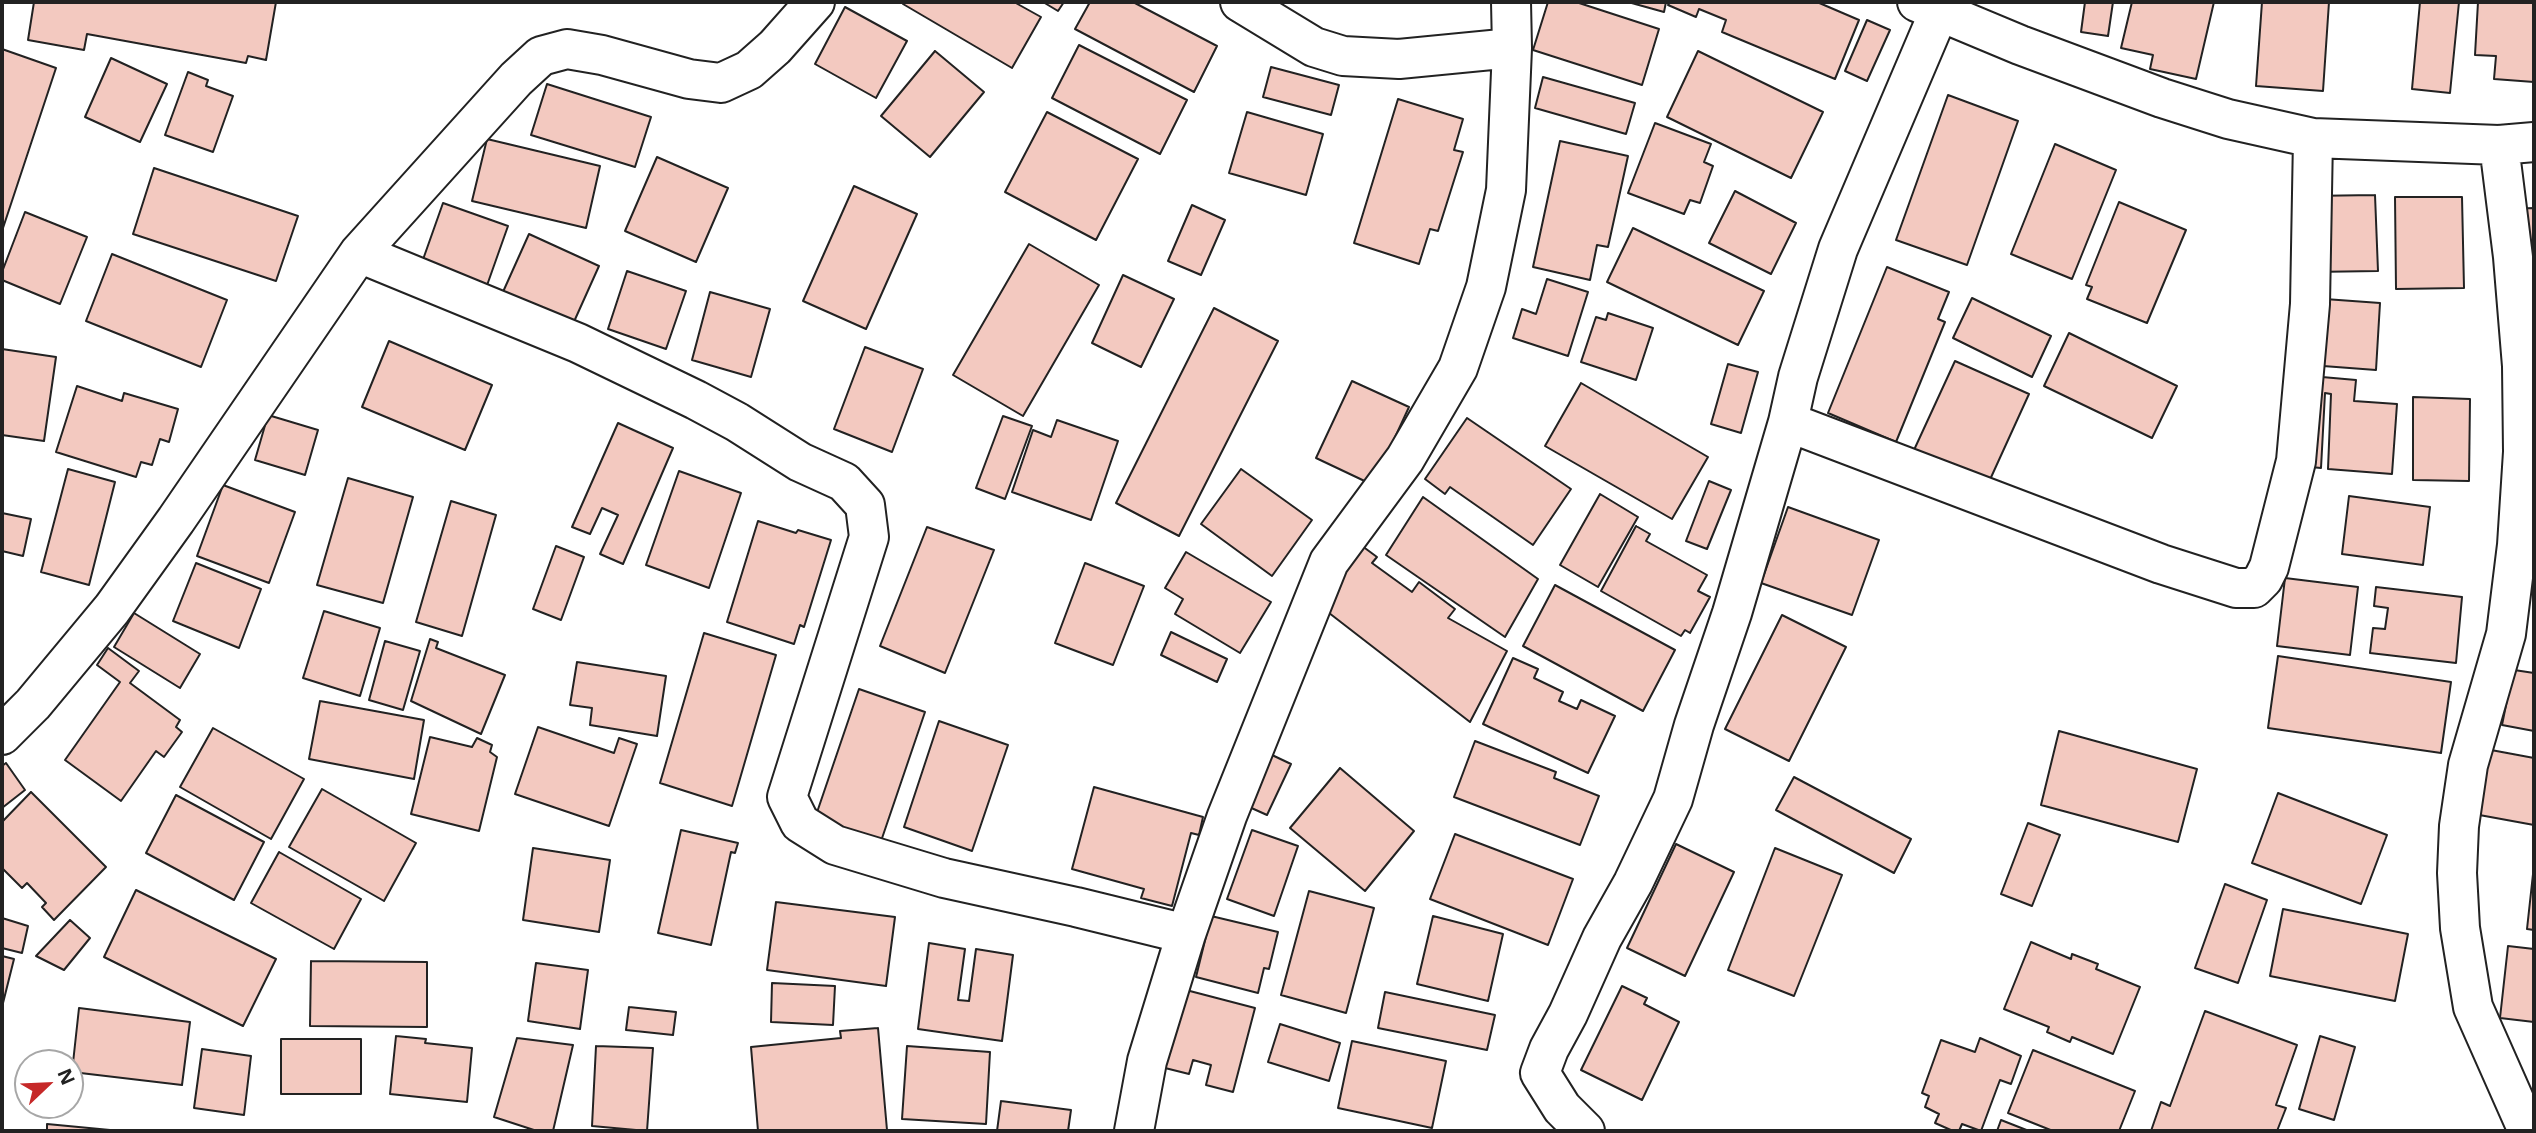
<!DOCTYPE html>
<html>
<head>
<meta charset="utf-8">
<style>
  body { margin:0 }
  #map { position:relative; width:2536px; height:1133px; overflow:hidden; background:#fff; font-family:"Noto Sans",sans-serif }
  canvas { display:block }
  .frame { position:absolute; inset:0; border:4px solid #222; pointer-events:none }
  .north { position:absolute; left:14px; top:1049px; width:70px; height:70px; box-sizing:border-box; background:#fff; border:2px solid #a7a7a7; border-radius:50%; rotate:67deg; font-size:19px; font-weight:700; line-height:28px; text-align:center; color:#222 }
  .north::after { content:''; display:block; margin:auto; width:24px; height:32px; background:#c62828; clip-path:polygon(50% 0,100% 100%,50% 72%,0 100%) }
</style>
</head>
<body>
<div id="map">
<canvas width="2536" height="1133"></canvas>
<div class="frame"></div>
<div class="north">N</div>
</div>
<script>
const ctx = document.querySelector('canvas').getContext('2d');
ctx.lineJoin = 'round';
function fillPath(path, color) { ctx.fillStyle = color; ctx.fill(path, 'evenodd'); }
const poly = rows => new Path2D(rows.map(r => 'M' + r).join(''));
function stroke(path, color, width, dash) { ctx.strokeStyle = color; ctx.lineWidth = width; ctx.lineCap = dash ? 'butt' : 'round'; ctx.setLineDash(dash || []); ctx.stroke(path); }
const building = poly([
  [34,2,276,2,266,60,248,56,246,63,87,34,84,50,28,40,34,2],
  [904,2,1014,2,1041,17,1012,68,903,4,904,2],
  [1043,2,1064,2,1058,11,1043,2],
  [1090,2,1133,2,1217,46,1194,92,1075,29,1090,2],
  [1548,2,1576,2,1659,29,1642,85,1533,50,1548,2],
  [1628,2,1666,2,1664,12,1628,2],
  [1670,2,1817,2,1859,20,1835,79,1722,32,1726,20,1699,9,1696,17,1668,5,1670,2],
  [2085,2,2113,2,2108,36,2081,32,2085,2],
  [2132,2,2214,2,2196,79,2150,69,2153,55,2121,48,2132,2],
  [2262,2,2329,2,2323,91,2256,86,2262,2],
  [2420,2,2459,2,2450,93,2412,89,2420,2],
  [2478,2,2534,2,2534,82,2494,79,2496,56,2475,55,2478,2],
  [845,7,907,41,876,98,815,64,845,7],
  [1867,20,1890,30,1867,81,1845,71,1867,20],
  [1079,45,1187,100,1160,154,1052,98,1079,45],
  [2,49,56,68,2,231,2,49],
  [935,51,984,92,930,157,881,116,935,51],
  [1698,51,1823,112,1791,178,1667,117,1698,51],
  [111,58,167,84,140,142,85,117,111,58],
  [1271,67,1339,85,1331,115,1263,97,1271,67],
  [188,72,208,80,206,86,233,96,213,152,165,135,188,72],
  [1543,77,1635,103,1626,134,1535,108,1543,77],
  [547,84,651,117,635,167,531,135,547,84],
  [1948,95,2018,121,1967,265,1896,240,1948,95],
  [1398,99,1463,119,1454,150,1463,152,1438,231,1430,229,1419,264,1354,243,1398,99],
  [1047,112,1138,159,1096,240,1005,192,1047,112],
  [1247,112,1323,134,1306,195,1229,173,1247,112],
  [1655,123,1711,144,1704,162,1713,166,1700,203,1690,200,1684,214,1628,193,1655,123],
  [487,139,600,166,586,228,472,201,487,139],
  [1560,141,1628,156,1608,247,1597,245,1590,280,1533,267,1560,141],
  [2055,144,2116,170,2072,279,2011,254,2055,144],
  [657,157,728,188,696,262,625,231,657,157],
  [154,168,298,216,276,281,133,234,154,168],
  [854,186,917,214,866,329,803,301,854,186],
  [1735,191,1796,223,1771,274,1709,243,1735,191],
  [2375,195,2378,271,2311,272,2309,196,2375,195],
  [2395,197,2462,197,2464,288,2396,289,2395,197],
  [2119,202,2186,230,2147,323,2087,299,2092,287,2086,285,2119,202],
  [443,203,508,226,485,291,420,268,443,203],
  [1192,205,1225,220,1201,275,1168,261,1192,205],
  [2534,208,2534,269,2509,269,2507,209,2534,208],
  [25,212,87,237,60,304,2,280,2,272,25,212],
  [1633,228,1764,291,1738,345,1607,282,1633,228],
  [529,234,599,266,568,335,498,303,529,234],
  [1029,244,1099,285,1023,416,953,375,1029,244],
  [112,254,227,300,201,367,86,321,112,254],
  [1887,267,1949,292,1938,319,1945,322,1896,442,1828,413,1887,267],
  [627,271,686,291,666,349,608,329,627,271],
  [1123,275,1174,299,1141,367,1092,343,1123,275],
  [1547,279,1588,292,1568,356,1513,338,1522,309,1536,314,1547,279],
  [710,292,770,309,751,377,692,360,710,292],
  [1972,298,2051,336,2032,377,1953,338,1972,298],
  [2311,298,2380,303,2376,370,2323,366,2322,377,2356,380,2354,401,2397,404,2392,474,2328,469,2331,394,2325,393,2321,468,2300,466,2311,298],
  [1214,308,1278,341,1179,536,1116,503,1214,308],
  [1608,313,1653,328,1636,380,1581,362,1596,317,1606,320,1608,313],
  [2069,333,2177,386,2152,438,2044,386,2069,333],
  [389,341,492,385,465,450,362,407,389,341],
  [865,347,923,369,892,452,834,429,865,347],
  [2,349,56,357,44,441,2,435,2,349],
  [1955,361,2029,394,1988,484,1914,450,1955,361],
  [1728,364,1758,372,1741,433,1711,424,1728,364],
  [1352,381,1409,407,1373,485,1316,458,1352,381],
  [1581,383,1708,457,1672,519,1545,446,1581,383],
  [77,386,122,401,124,393,178,409,169,442,160,439,152,465,141,462,136,477,56,452,77,386],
  [2413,397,2470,399,2469,481,2413,480,2413,397],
  [268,415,318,430,305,475,255,460,268,415],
  [1003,416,1032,426,1005,499,976,488,1003,416],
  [1467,418,1571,489,1533,545,1450,487,1445,494,1425,479,1467,418],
  [1057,420,1118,441,1091,520,1012,492,1033,430,1051,437,1057,420],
  [618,423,673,448,623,564,600,554,618,515,602,508,590,534,572,527,618,423],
  [68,469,115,482,89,585,41,572,68,469],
  [1241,469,1312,520,1272,576,1201,524,1241,469],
  [679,471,741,493,709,588,646,565,679,471],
  [348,478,413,497,383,603,317,585,348,478],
  [1709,481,1731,490,1707,549,1686,541,1709,481],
  [223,485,295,512,269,583,197,556,223,485],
  [1600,494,1638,517,1598,587,1560,565,1600,494],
  [2349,496,2430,507,2423,565,2342,554,2349,496],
  [1423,497,1538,579,1505,637,1386,555,1423,497],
  [451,501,496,515,462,636,416,622,451,501],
  [1788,507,1879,540,1852,615,1761,583,1788,507],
  [2,513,31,519,23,556,2,551,2,513],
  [758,521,796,533,798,530,831,540,804,627,800,625,794,644,727,622,758,521],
  [1636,526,1650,534,1646,541,1707,575,1698,591,1710,597,1690,633,1685,630,1681,636,1601,591,1636,526],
  [927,527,994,550,945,673,880,646,927,527],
  [1354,540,1377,557,1372,563,1412,592,1419,582,1455,609,1448,618,1507,651,1470,722,1311,599,1354,540],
  [556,546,584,557,561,620,533,609,556,546],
  [1186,552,1271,602,1240,653,1175,614,1183,599,1165,588,1186,552],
  [196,563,261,589,239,648,173,621,196,563],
  [1085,563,1144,586,1113,665,1055,643,1085,563],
  [2285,578,2358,587,2350,655,2277,646,2285,578],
  [1555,585,1675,650,1643,711,1523,646,1555,585],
  [2376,587,2462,597,2456,663,2370,653,2373,628,2385,629,2388,608,2374,606,2376,587],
  [324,611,380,628,360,696,303,678,324,611],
  [134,613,200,654,180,688,114,647,134,613],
  [1782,615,1846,647,1789,761,1725,729,1782,615],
  [1171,632,1227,659,1217,682,1161,655,1171,632],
  [704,633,776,655,732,806,660,783,704,633],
  [430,639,438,642,436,648,505,675,481,734,411,701,430,639],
  [385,641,420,651,403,710,369,700,385,641],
  [108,648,139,671,130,683,180,720,176,727,182,732,164,757,156,751,121,801,65,760,120,682,97,665,108,648],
  [2278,656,2451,682,2441,753,2268,728,2278,656],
  [1513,658,1538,669,1534,678,1563,692,1559,701,1577,709,1581,700,1615,716,1588,773,1483,724,1513,658],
  [577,662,666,676,657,736,590,725,592,708,570,705,577,662],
  [2501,668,2534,673,2534,731,2502,725,2507,700,2496,698,2501,668],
  [859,689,925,712,878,850,812,827,859,689],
  [320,701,424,720,414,779,309,759,320,701],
  [939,721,1008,745,972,851,904,827,939,721],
  [538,727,614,753,619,738,637,744,609,826,515,794,538,727],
  [213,728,304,779,271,839,180,787,213,728],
  [2059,731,2197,769,2178,842,2041,805,2059,731],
  [430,737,472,747,477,738,492,745,490,752,497,757,479,831,411,814,430,737],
  [1475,741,1556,772,1554,778,1599,796,1580,845,1454,797,1475,741],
  [2475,747,2534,758,2534,825,2463,812,2475,747],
  [1272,755,1291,764,1267,815,1247,806,1272,755],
  [6,763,25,790,2,808,2,766,6,763],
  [1340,768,1414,831,1365,891,1290,828,1340,768],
  [1794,777,1911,839,1894,873,1776,810,1794,777],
  [1094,787,1203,817,1199,835,1191,833,1172,906,1141,898,1144,889,1072,869,1094,787],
  [322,789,416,843,384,901,289,847,322,789],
  [31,792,106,867,54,920,42,907,46,903,27,883,22,888,2,868,2,822,31,792],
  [2278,793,2387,835,2361,904,2252,863,2278,793],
  [176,795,264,842,234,900,146,853,176,795],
  [2028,823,2060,835,2032,906,2001,894,2028,823],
  [681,830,738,843,735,853,731,852,711,945,658,933,681,830],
  [1252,830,1298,846,1274,916,1227,899,1252,830],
  [1455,834,1573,879,1548,945,1430,899,1455,834],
  [1676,844,1734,872,1685,976,1627,948,1676,844],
  [533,848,610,860,599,932,523,920,533,848],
  [1775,848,1842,875,1794,996,1728,970,1775,848],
  [279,852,361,899,334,949,251,903,279,852],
  [2534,865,2534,930,2527,929,2534,865],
  [2225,884,2267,900,2238,983,2195,968,2225,884],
  [136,890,276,959,243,1026,104,957,136,890],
  [1309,891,1374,908,1346,1013,1281,995,1309,891],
  [776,902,895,917,886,986,767,970,776,902],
  [2283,909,2408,934,2395,1001,2270,976,2283,909],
  [1211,916,1278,932,1269,969,1264,968,1258,993,1196,977,1211,916],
  [1433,916,1503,934,1488,1001,1417,984,1433,916],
  [2,918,28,926,22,953,2,948,2,918],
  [70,920,90,938,64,970,36,956,70,920],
  [2031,942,2071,959,2072,954,2098,964,2096,969,2140,987,2113,1054,2072,1037,2070,1042,2047,1032,2049,1027,2004,1009,2031,942],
  [929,943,965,949,958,1000,969,1001,976,949,1013,955,1002,1041,918,1029,929,943],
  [2508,946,2534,949,2534,1022,2500,1018,2508,946],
  [2,956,14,959,2,1007,2,956],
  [311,961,427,962,427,1027,310,1026,311,961],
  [536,963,588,970,580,1029,528,1021,536,963],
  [772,983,835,986,833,1025,771,1022,772,983],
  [1622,986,1647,998,1644,1004,1679,1022,1642,1100,1581,1070,1622,986],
  [1186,990,1255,1008,1233,1092,1206,1085,1211,1065,1193,1060,1189,1074,1157,1066,1161,1051,1169,1054,1186,990],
  [1385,992,1495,1015,1487,1050,1378,1028,1385,992],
  [629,1007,676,1012,673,1035,626,1030,629,1007],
  [79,1008,190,1022,182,1085,72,1072,79,1008],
  [2205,1011,2297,1045,2276,1105,2286,1108,2277,1131,2151,1131,2161,1102,2170,1106,2205,1011],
  [1280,1024,1340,1043,1329,1081,1268,1062,1280,1024],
  [878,1028,887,1130,758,1131,751,1047,841,1038,840,1031,878,1028],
  [396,1036,426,1039,425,1043,472,1048,467,1102,390,1094,396,1036],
  [2320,1036,2355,1047,2334,1120,2299,1109,2320,1036],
  [517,1038,573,1045,553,1131,537,1131,494,1117,517,1038],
  [1980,1038,2021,1056,2011,1084,2000,1080,1981,1131,1962,1124,1959,1131,1953,1131,1935,1123,1939,1114,1925,1107,1929,1096,1922,1093,1941,1040,1975,1052,1980,1038],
  [281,1039,361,1039,361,1094,281,1094,281,1039],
  [1352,1041,1446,1061,1432,1128,1338,1108,1352,1041],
  [596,1046,653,1048,647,1131,592,1126,596,1046],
  [907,1046,990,1052,986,1124,902,1119,907,1046],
  [202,1049,251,1056,244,1115,194,1108,202,1049],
  [2033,1050,2135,1091,2119,1131,2053,1131,2008,1113,2033,1050],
  [1001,1101,1071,1110,1068,1131,997,1131,1001,1101],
  [2001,1120,2029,1131,1997,1131,2001,1120],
  [47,1124,110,1130,110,1131,47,1131,47,1124]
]);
fillPath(building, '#f3c9c0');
stroke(building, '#222', 2);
const minor = poly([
  [1240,2,1314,47,1343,56,1399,59,1512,48],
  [1917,2,2020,45,2162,98,2228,119,2313,138,2499,145,2534,142],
  [2499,145,2513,257,2522,366,2523,452,2517,545,2506,634,2468,765,2459,826,2457,873,2460,928,2473,1007,2528,1131],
  [359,253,578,343,696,400,737,422,800,462,844,482,865,505,869,537,787,797,800,823,835,845,944,878,1076,907,1186,934],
  [1788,422,2161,564,2236,588,2254,588,2263,579,2269,567,2296,461,2310,304,2313,138],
  [2,735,33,704,112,609,176,520,359,253,516,79,541,56,567,49,602,55,689,79,721,83,749,70,775,47,815,2],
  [1134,1131,1147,1061,1186,934,1227,816,1329,562,1405,459,1458,368,1486,287,1506,190,1512,48,1511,2],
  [1585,1131,1562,1108,1540,1073,1549,1049,1568,1014,1602,938,1633,883,1673,799,1694,725,1732,613,1788,422,1798,377,1838,249,1939,12]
]);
stroke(minor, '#222', 42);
stroke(minor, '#fff', 38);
</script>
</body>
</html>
